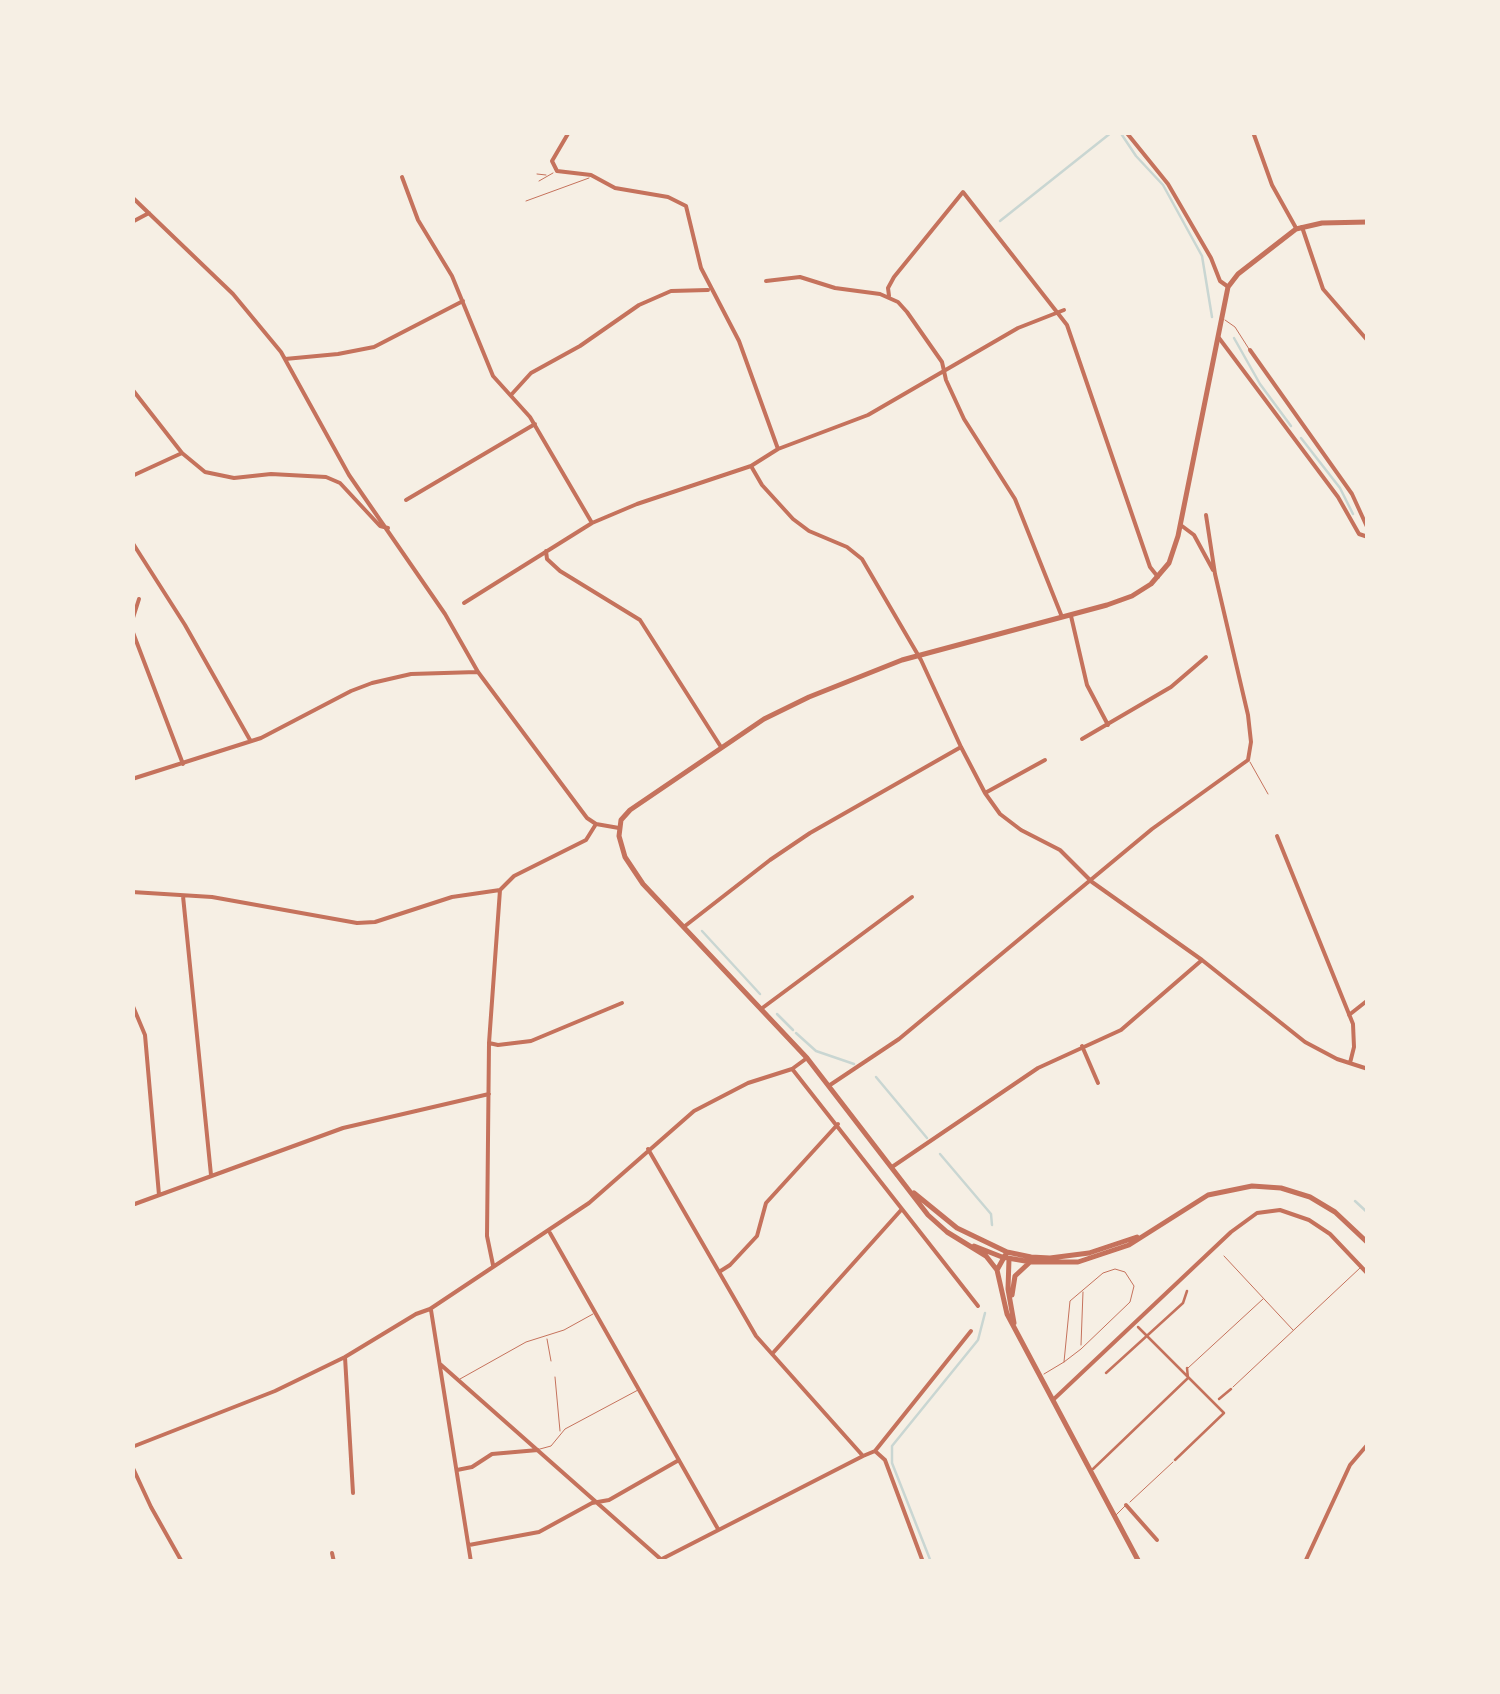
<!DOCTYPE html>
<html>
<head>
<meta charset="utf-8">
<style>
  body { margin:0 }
  #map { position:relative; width:1500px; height:1694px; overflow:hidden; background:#f6efe4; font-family:"Nunito Sans",sans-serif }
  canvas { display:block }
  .frame { position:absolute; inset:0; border:135px solid #f6efe4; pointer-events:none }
</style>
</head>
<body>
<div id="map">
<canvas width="1500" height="1694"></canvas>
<div class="frame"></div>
</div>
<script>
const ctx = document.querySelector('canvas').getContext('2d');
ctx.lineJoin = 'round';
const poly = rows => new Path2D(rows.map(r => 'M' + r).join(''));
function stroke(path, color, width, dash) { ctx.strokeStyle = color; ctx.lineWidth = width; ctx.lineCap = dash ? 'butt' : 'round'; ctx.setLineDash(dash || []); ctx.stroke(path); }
stroke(poly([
  [1120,132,1136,156,1163,185,1202,256,1212,317],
  [1000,221,1112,132],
  [1234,338,1260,384,1291,426],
  [1301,438,1340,488,1353,514],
  [702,931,760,994],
  [777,1014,793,1030],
  [796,1033,816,1051,854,1064],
  [876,1077,927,1138],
  [940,1154,991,1214,992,1225],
  [1355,1201,1368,1213],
  [931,1562,892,1463,892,1446,978,1340,985,1313]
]), '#c9d6d2', 2.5);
stroke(poly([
  [537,174,546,175],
  [539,181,553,173],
  [526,201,589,178],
  [1225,320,1235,327,1249,349],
  [1250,762,1268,794],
  [1224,1256,1293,1330],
  [547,1339,551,1361],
  [1081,1345,1083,1292],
  [1188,1368,1263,1299],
  [1044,1374,1064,1362,1081,1349,1130,1302,1134,1286,1125,1272,1115,1269,1103,1273,1070,1301,1064,1362],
  [555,1377,560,1431],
  [460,1379,526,1342,564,1330,593,1314],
  [1233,1387,1360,1268],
  [540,1449,551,1446,565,1429,638,1390],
  [1130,1502,1173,1462],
  [1115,1516,1125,1506]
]), '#c5725c', 1);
stroke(poly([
  [1138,1327,1224,1413,1175,1460],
  [1106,1373,1183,1303,1187,1291],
  [1219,1399,1231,1389],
  [1093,1469,1188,1378,1187,1368]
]), '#c5725c', 2.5);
stroke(poly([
  [569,132,552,161,557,171,591,175,615,188,668,197,686,206,701,268,739,341,778,449],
  [1126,132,1168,184,1211,258,1220,281,1227,286],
  [1253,132,1272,185,1296,228],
  [402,177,418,220,452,276,493,376,530,417,592,523],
  [132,197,233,294,281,352,349,475,445,614,478,672,587,818,596,824,619,828],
  [132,222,149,213],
  [1302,227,1323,289,1368,341],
  [766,281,800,277,835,288,880,294,898,302,907,312,942,362,946,380,964,419,1015,499,1062,617],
  [889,296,888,288,894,277,963,192,1067,325,1150,567,1158,577],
  [1219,338,1338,497,1359,534,1368,537],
  [1250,350,1352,494,1368,529],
  [285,359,338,354,374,347,463,301],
  [132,389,182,453,205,472,234,478,271,474,326,477,340,483,380,526,388,528],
  [511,395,531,373,580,346,639,305,671,291,708,290],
  [751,466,762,485,793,519,809,531,847,547,862,559,921,660,961,747,985,793,1000,814,1021,830,1060,850,1092,882,1202,960,1305,1042,1337,1059,1368,1069],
  [132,476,182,453],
  [406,500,535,424],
  [1182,526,1194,535,1213,570],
  [132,542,185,625,250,740],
  [546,551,547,559,560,571,640,620,721,747],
  [464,603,592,523,637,504,751,466,778,449,868,415,1018,328,1064,310],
  [1071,616,1087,685,1108,725],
  [132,621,139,599],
  [132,630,183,764],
  [1082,739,1171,687,1206,657],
  [132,779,261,738,351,691,372,683,411,674,477,672],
  [985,793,1045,760],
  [1277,836,1353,1024,1354,1047,1350,1063],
  [132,892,212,897,357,923,375,922,452,897,500,890],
  [183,896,211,1175],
  [685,926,770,860,810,833,961,747],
  [132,1004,145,1035,159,1195],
  [761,1009,912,897],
  [1349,1015,1368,1000],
  [489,1043,498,1045,531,1041,622,1003],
  [1082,1046,1098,1083],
  [793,1070,978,1306],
  [830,1085,899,1039,1152,829,1248,760,1251,742,1248,715,1215,574,1206,515],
  [648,1149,756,1336,863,1456,875,1451],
  [892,1167,1038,1068,1121,1030,1202,960],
  [132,1205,343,1128,489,1094],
  [550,1233,718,1529],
  [493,1265,487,1236,489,1043,500,890,514,876,586,840,596,824],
  [719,1272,730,1265,757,1236,766,1203,838,1124],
  [431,1310,471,1562],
  [772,1354,902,1209],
  [345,1357,353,1493],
  [440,1364,664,1562],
  [1054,1399,1231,1232,1257,1213,1280,1210,1309,1220,1330,1234,1368,1274],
  [132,1447,275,1391,345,1357,416,1314,430,1309,589,1203,694,1111,748,1083,792,1069,807,1058],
  [875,1451,971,1331],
  [875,1451,885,1460,923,1562],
  [132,1466,151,1507,182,1562],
  [457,1470,472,1467,492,1454,538,1450],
  [1126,1505,1157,1540],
  [469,1545,539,1532,592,1503,609,1500,679,1460],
  [332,1553,334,1562],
  [656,1562,863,1456],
  [1305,1562,1350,1465,1368,1444]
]), '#c5725c', 4);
stroke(poly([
  [914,1193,957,1228,1007,1252,1031,1257,1050,1258,1089,1253,1137,1237],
  [974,1246,1002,1257,1031,1262,1078,1262,1129,1245,1208,1195,1252,1186,1281,1188,1310,1197,1335,1212,1368,1243],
  [1007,1252,997,1270,1007,1314,1139,1562],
  [1009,1259,1008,1289,1014,1323],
  [997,1270,986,1256,947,1232,928,1215,807,1058,643,884,625,857,619,836,621,820,630,810,764,719,809,697,902,660,1107,605,1132,596,1151,584,1169,563,1178,536,1228,287,1238,274,1296,229,1322,223,1368,222],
  [1012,1295,1015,1276,1029,1263]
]), '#c5725c', 5);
</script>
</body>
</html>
